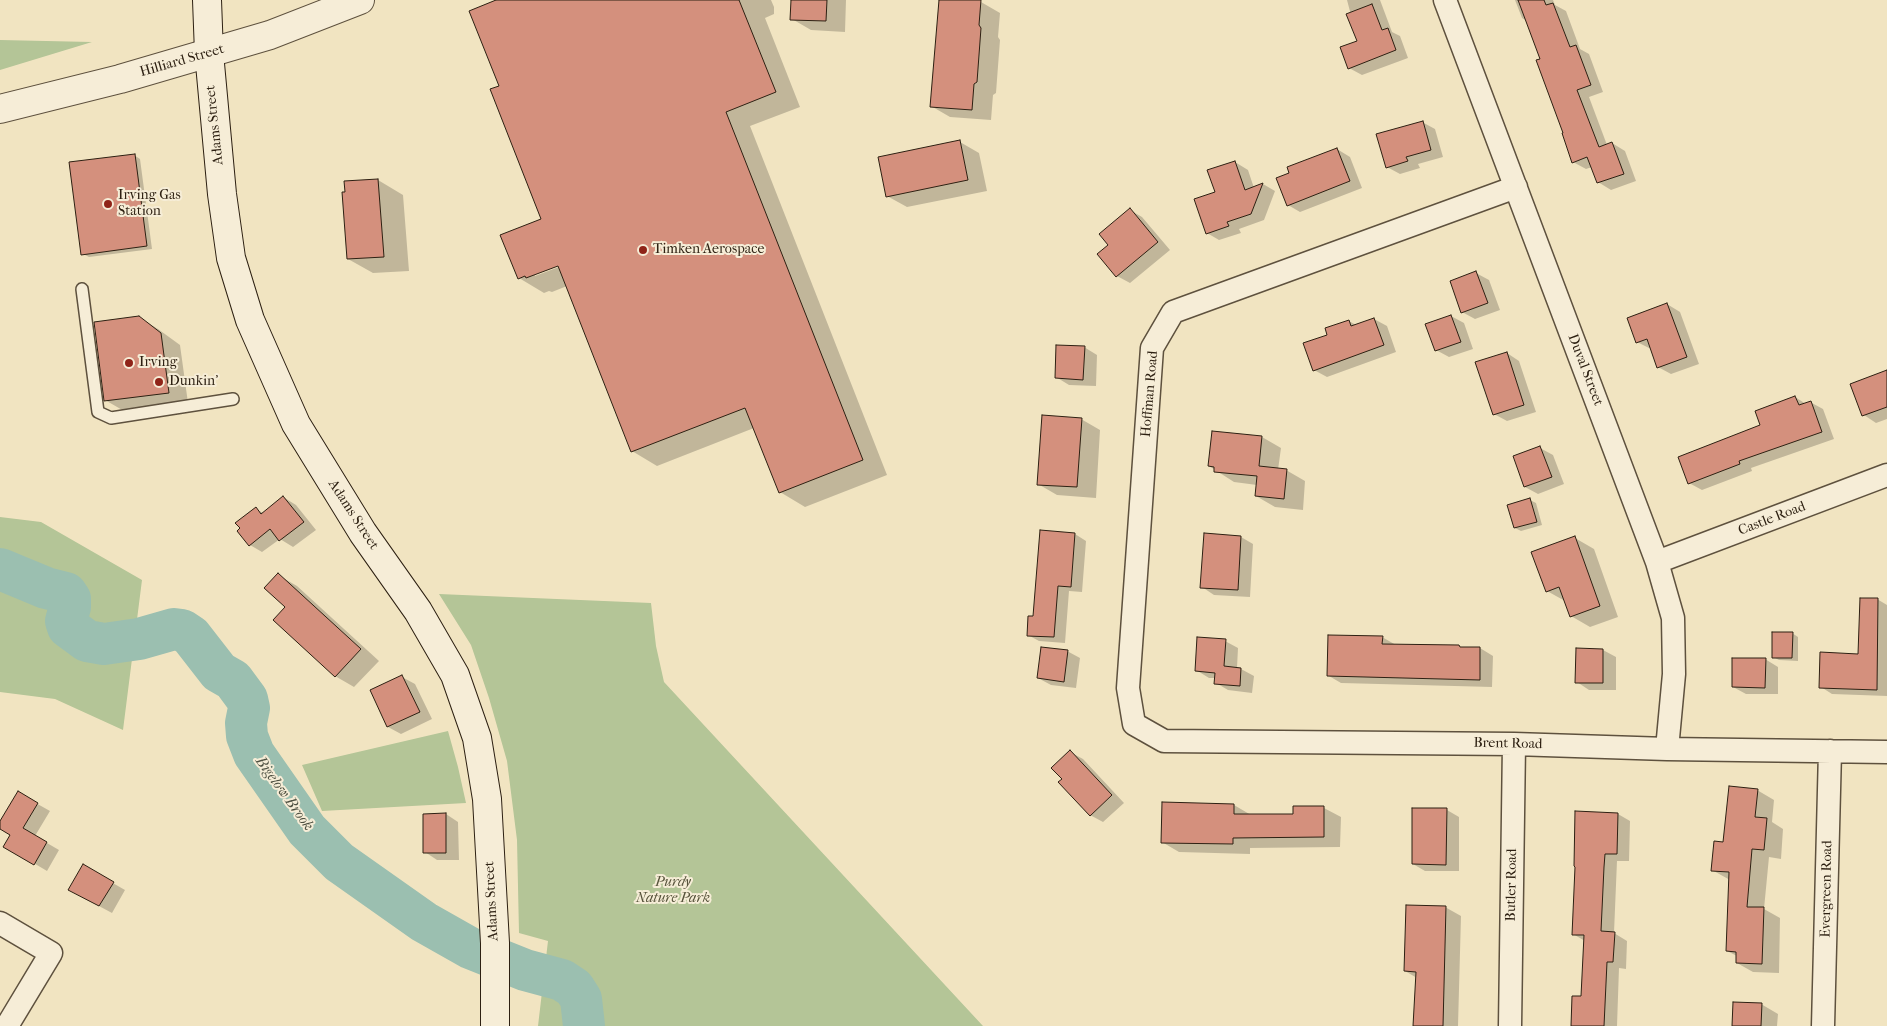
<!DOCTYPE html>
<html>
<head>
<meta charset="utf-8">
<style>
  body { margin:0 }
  canvas { display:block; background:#f1e4c1 }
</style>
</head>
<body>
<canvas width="1887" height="1026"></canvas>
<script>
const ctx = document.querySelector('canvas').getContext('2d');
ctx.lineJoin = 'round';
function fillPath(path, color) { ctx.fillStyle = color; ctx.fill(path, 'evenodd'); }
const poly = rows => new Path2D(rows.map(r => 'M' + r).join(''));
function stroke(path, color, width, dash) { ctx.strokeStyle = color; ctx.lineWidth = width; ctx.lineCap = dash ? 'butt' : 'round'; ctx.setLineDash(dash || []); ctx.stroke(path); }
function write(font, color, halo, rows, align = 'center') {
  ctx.font = font + ' "IM FELL French Canon",serif'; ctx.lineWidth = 4; ctx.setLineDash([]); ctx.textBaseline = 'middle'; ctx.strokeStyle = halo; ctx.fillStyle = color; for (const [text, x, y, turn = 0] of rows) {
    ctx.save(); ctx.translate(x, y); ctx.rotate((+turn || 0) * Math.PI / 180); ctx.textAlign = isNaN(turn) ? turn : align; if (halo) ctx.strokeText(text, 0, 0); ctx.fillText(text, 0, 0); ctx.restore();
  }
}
fillPath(poly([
  [0,40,92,42,0,70],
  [0,517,41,522,142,580,123,730,55,699,0,692],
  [439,594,651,603,656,646,664,682,983,1026,538,1026,548,941,519,933,517,840,507,761,489,698,471,645],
  [448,731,458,767,466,803,322,811,302,765]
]), '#b4c597');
fillPath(poly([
  [500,0,771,0,774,7,774,14,765,18,800,107,750,126,887,475,805,507,780,492,754,428,657,466,632,451,567,286,552,292,549,291,544,293,519,278,542,220,500,86],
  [563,262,564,265,535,276,535,274],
  [793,0,846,0,845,32,811,30,792,19],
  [940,0,981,2,1000,13,998,37,1000,40,996,93,993,95,991,120,950,117,931,106],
  [1347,0,1380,0,1392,32,1400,36,1408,58,1362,75,1349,68,1358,42],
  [1515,0,1553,0,1555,5,1566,11,1580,49,1589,54,1603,92,1589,97,1607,145,1612,143,1625,151,1636,181,1611,190,1598,182,1592,167,1586,169,1573,162,1541,60,1527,21,1522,18],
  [1422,122,1435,129,1443,157,1418,164,1420,168,1400,174,1387,167],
  [960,142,979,153,987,191,907,207,887,196],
  [1337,149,1350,157,1362,188,1300,212,1288,205],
  [134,155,140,159,152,249,89,257,83,254],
  [1235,162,1248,170,1254,188,1263,184,1275,191,1264,220,1239,229,1241,233,1219,240,1207,233,1216,193],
  [378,180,403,195,409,271,373,273,348,259,346,183],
  [1130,210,1142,217,1170,250,1130,283,1117,276,1099,254,1109,245],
  [1476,273,1489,280,1500,310,1475,319,1462,312],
  [1667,304,1680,312,1699,364,1671,374,1658,367,1651,349,1637,342],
  [1451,316,1464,323,1473,349,1449,357,1436,350],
  [138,317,158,329,180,345,188,403,124,411,105,400],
  [1374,319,1387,326,1396,352,1327,377,1314,370,1329,335,1349,321,1356,325],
  [1084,347,1097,355,1096,386,1069,385,1056,377],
  [1507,353,1519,361,1536,412,1507,421,1494,414],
  [1887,371,1887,419,1876,423,1864,415],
  [1795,397,1806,404,1810,402,1823,409,1834,439,1751,468,1752,471,1702,490,1689,483,1762,426],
  [1081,419,1100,430,1096,498,1057,495,1038,484],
  [1262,437,1281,448,1278,470,1286,470,1305,481,1303,510,1275,507,1256,496,1257,485,1234,482,1209,466],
  [1540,448,1553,455,1564,484,1538,494,1525,487,1514,457],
  [283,497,296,505,316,530,293,547,280,539,262,552,250,545,256,509,263,513],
  [1530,500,1536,503,1542,525,1521,531,1515,528],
  [1075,534,1086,541,1082,592,1069,591,1065,643,1039,641,1028,635,1035,618],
  [1241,537,1253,544,1250,597,1214,595,1202,587],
  [1575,538,1594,549,1618,617,1590,627,1571,616,1565,601,1547,591],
  [278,575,297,586,379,661,354,687,335,676],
  [1877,599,1887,605,1887,696,1832,694,1821,687,1859,655],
  [1792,633,1798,637,1798,661,1779,660,1773,657],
  [1382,637,1396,645,1480,648,1493,656,1492,687,1341,683,1329,676],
  [1225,641,1238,648,1237,668,1241,669,1254,676,1252,693,1228,690,1216,683,1216,678,1209,678,1196,670],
  [1577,650,1603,650,1616,657,1616,690,1589,690,1577,682],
  [1067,651,1080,658,1076,688,1051,685,1038,678],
  [1765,659,1778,667,1778,694,1746,694,1733,687],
  [402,677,415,684,432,719,401,734,388,727],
  [1070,752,1083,759,1124,803,1103,822,1090,815,1064,779],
  [1757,790,1774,800,1772,822,1783,829,1781,859,1769,857,1764,909,1780,918,1779,973,1753,972,1737,963,1737,956,1727,951,1730,880,1712,870,1724,844],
  [18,793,50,811,35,836,59,850,47,871,5,846,12,835,0,828,0,823],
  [1234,805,1251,815,1295,815,1324,808,1341,817,1340,847,1250,848,1250,854,1179,852,1162,842],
  [1447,810,1459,817,1459,871,1425,871,1413,864],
  [446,814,458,822,459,860,437,860,425,852],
  [1618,814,1630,821,1629,861,1617,861,1614,933,1627,941,1626,969,1619,968,1617,1026,1572,1026,1582,997,1585,941,1573,934],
  [83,866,125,890,112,913,82,897],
  [1445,907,1461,916,1458,1026,1414,1026,1417,978,1405,971],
  [1761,1004,1778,1014,1777,1026,1733,1026]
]), '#0003');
stroke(poly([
  [0,569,46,588,66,593,70,599,70,607,66,621,68,627,87,641,104,644,139,639,174,629,182,630,191,636,219,672,233,680,247,699,249,708,246,723,247,736,254,754,307,830,339,862,424,922,470,948,525,970,562,980,574,988,581,999,584,1026]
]), '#9bbfb0', 42);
const building = poly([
  [496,0,739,0,776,92,726,112,863,460,779,493,745,408,631,452,558,266,526,278,525,276,518,279,500,235,541,219,490,89,499,86,469,11,496,0],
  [791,0,827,0,826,21,790,20,791,0],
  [939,0,981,0,979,25,981,28,977,82,974,84,972,110,930,107,939,0],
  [1518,0,1544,0,1546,5,1553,3,1570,47,1576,45,1591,85,1577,90,1599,147,1612,142,1624,174,1597,183,1587,157,1572,163,1562,133,1563,133,1536,60,1540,59,1518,0],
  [1372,4,1382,30,1388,28,1396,50,1348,69,1340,47,1357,41,1346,14,1372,4],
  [1423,121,1431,150,1406,157,1408,161,1386,168,1376,134,1423,121],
  [960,140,968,180,886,197,878,157,960,140],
  [1337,148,1350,181,1287,206,1276,178,1289,173,1287,167,1337,148],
  [135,154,147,246,81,255,69,162,135,154],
  [1235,161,1245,190,1263,183,1251,214,1227,222,1229,226,1206,234,1194,199,1215,192,1207,170,1235,161],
  [378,179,384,257,347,259,342,192,345,192,344,181,378,179],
  [1130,208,1158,242,1116,277,1097,254,1108,245,1099,234,1130,208],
  [1476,271,1488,303,1461,313,1450,281,1476,271],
  [1667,303,1687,357,1657,368,1647,339,1636,343,1627,318,1667,303],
  [1451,315,1461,342,1435,351,1425,324,1451,315],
  [139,316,161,333,169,393,104,401,94,322,139,316],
  [1374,318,1384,345,1313,371,1303,343,1327,335,1325,328,1349,320,1351,326,1374,318],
  [1056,345,1085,346,1083,380,1055,378,1056,345],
  [1507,352,1524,405,1493,415,1475,362,1507,352],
  [1887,370,1887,407,1862,416,1850,384,1887,370],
  [1795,396,1799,405,1811,401,1822,432,1739,461,1740,464,1688,484,1678,457,1760,425,1755,411,1795,396],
  [1042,415,1082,418,1077,487,1037,485,1042,415],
  [1212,431,1262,436,1259,466,1287,469,1284,499,1255,496,1257,476,1214,472,1214,467,1208,466,1212,431],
  [1540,446,1552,477,1524,487,1513,456,1540,446],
  [283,496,304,522,279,541,270,529,249,546,237,531,240,528,235,523,256,507,261,514,283,496],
  [1530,498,1537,522,1514,528,1507,505,1530,498],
  [1040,530,1075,533,1071,587,1058,586,1054,637,1027,636,1028,616,1033,616,1040,530],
  [1204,533,1241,536,1238,590,1200,588,1204,533],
  [1575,536,1600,606,1570,617,1559,587,1546,592,1531,552,1575,536],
  [278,573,361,649,335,677,273,620,285,607,264,588,278,573],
  [1860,598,1878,598,1877,690,1819,688,1820,652,1858,654,1860,598],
  [1772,632,1793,632,1792,658,1772,658,1772,632],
  [1328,635,1383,636,1382,644,1459,645,1460,647,1480,647,1480,680,1327,676,1328,635],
  [1197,637,1226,639,1224,666,1241,668,1240,686,1214,684,1215,673,1195,671,1197,637],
  [1041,647,1068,650,1064,682,1037,678,1041,647],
  [1576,648,1603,649,1603,683,1575,683,1576,648],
  [1732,658,1766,658,1765,688,1732,687,1732,658],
  [402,675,420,712,387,727,370,690,402,675],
  [1070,750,1112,795,1090,816,1058,782,1062,779,1051,768,1070,750],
  [1729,786,1758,789,1755,817,1767,818,1764,850,1752,849,1747,907,1764,907,1762,964,1736,963,1736,952,1726,951,1729,872,1711,871,1714,841,1723,842,1729,786],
  [18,791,38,803,23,828,47,842,34,865,3,847,10,835,0,829,0,821,18,791],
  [1162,802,1234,804,1234,814,1293,814,1293,806,1324,806,1324,837,1233,838,1233,844,1161,843,1162,802],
  [1412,808,1447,808,1446,865,1412,864,1412,808],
  [1575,811,1618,813,1617,854,1605,854,1604,867,1601,931,1615,932,1613,962,1607,962,1604,1026,1571,1026,1572,996,1581,996,1584,935,1572,935,1575,867,1574,866,1575,811],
  [446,813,446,853,423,853,423,814,446,813],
  [83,864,114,882,99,906,68,890,83,864],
  [1406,905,1446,906,1443,1026,1413,1026,1416,972,1404,971,1406,905],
  [1733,1002,1762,1003,1761,1026,1732,1026,1733,1002]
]);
fillPath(building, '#d4907d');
stroke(building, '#2d2012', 1);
const service = poly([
  [82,289,98,412,111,418,233,399]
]);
const minor = poly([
  [1445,0,1657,562,1673,618,1674,674,1667,749],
  [1516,187,1173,312,1152,348,1128,688,1134,724,1164,741,1514,744,1667,749,1887,752],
  [1657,562,1887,475],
  [0,923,51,953,7,1026],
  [1510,1026,1514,744],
  [1823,1026,1830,751]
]);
const tertiary = poly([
  [0,109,120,79,270,35,360,0]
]);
const secondary = poly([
  [207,0,209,53,222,194,231,258,250,320,296,424,363,533,418,611,455,675,477,738,487,799,495,943,495,1026]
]);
stroke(service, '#5e513e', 14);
stroke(minor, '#5e513e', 25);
stroke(tertiary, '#5e513e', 30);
stroke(secondary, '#2d2012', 30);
stroke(service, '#f6edd7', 11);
stroke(minor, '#f6edd7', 22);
stroke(tertiary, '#f6edd7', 28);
stroke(secondary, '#f6edd7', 28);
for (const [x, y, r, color] of [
  [108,204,5,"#8f2418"],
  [643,250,5,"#8f2418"],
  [129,363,5,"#8f2418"],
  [159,382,5,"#8f2418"]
]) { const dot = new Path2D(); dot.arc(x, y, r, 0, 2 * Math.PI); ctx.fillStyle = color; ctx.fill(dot); stroke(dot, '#f6edd7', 2); }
write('14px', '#2d2012', '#f6edd7', [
  ["Hilliard Street",182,61,-16],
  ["Adams Street",215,125,-96],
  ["Duval Street",1585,370,69],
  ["Hoffman Road",1150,394,-85],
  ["Adams Street",353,515,57],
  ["Castle Road",1772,519,-21],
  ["Brent Road",1508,744,1],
  ["Butler Road",1512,885,-89],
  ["Evergreen Road",1827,889,-89],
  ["Adams Street",492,901,-93]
]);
write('14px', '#2d2012', '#f6edd7', [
  ["Irving Gas",118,196],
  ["Station",118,212],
  ["Timken Aerospace",653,250],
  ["Irving",139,363],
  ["Dunkin'",169,382]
], 'left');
write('italic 14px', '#56523a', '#f6edd7', [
  ["Purdy",673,883],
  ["Nature Park",673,899]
]);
write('italic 15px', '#4e5041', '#f6edd7', [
  ["Bigelow Brook",284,794,54]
]);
</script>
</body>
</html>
